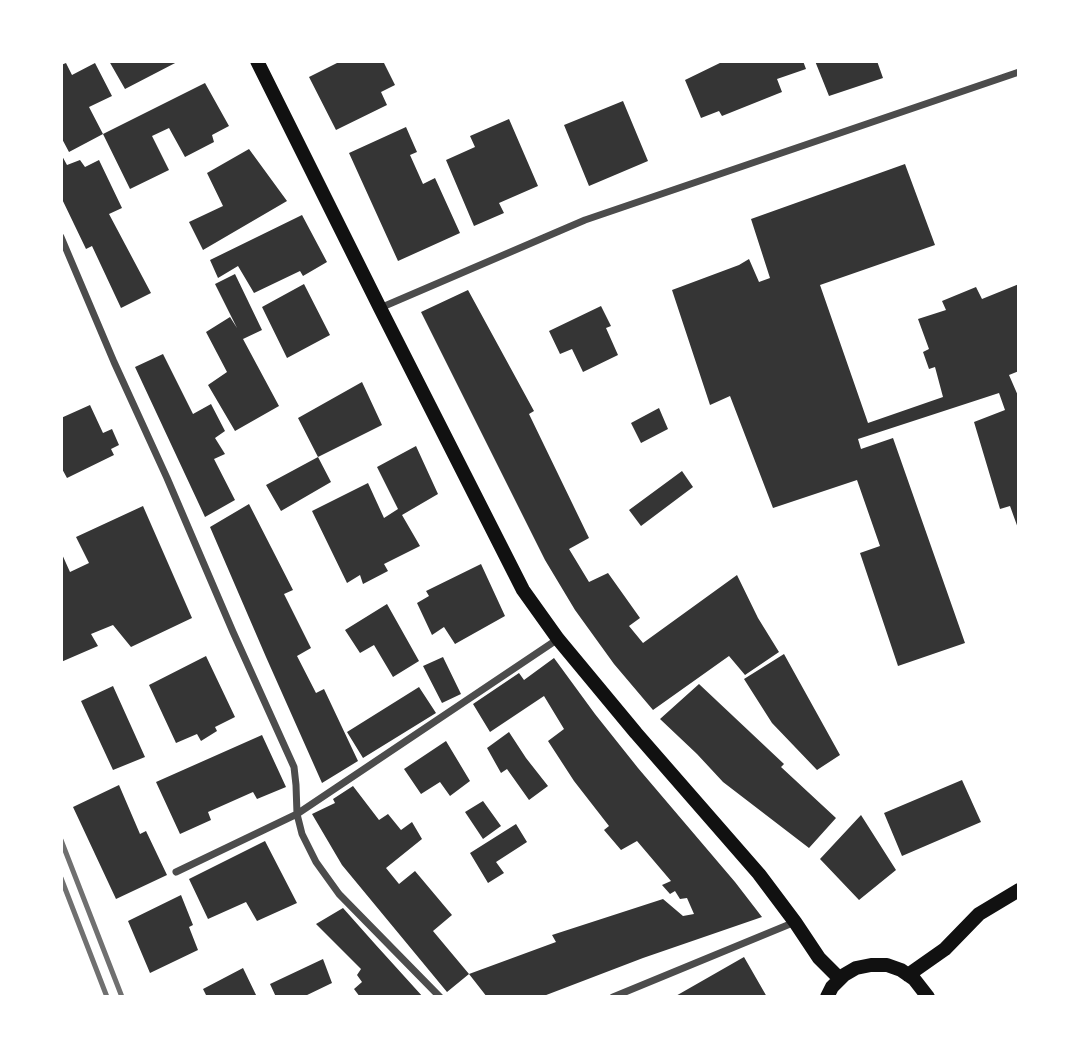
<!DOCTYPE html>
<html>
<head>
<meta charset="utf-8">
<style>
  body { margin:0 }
  #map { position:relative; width:1080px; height:1058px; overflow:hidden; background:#fff; font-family:"PT Sans Narrow",sans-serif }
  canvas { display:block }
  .frame { position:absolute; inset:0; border:63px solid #fff; pointer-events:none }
</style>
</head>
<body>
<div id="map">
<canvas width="1080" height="1058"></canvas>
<div class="frame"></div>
</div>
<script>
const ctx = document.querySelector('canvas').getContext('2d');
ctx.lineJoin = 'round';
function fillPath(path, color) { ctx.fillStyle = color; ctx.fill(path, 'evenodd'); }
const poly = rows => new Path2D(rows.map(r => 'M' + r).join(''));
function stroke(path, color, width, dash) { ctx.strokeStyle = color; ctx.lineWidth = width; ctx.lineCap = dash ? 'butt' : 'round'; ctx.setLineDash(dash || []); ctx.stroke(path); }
fillPath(poly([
  [109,61,179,61,125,89],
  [341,61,383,61,395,85,381,92,387,105,336,130,309,77],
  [724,61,803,61,806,69,777,79,782,92,722,116,719,111,701,118,685,80],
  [815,61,877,61,883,78,829,96],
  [66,63,72,75,95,63,112,96,89,107,103,134,205,83,229,126,212,135,214,142,185,157,169,128,152,136,169,170,130,189,103,134,69,152,61,137,61,65],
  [623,101,648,161,589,186,564,125],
  [509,119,538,186,499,203,504,213,474,226,446,160,475,147,470,136],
  [406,127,417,152,410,155,423,184,435,178,460,233,398,261,349,153],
  [249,149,287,201,203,250,189,222,223,206,207,173],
  [61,154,67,165,80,160,85,167,99,160,122,208,109,214,151,293,121,308,92,246,86,249,61,197],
  [905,164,935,245,820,285,868,423,943,397,935,367,929,369,923,352,929,349,918,319,946,310,942,301,976,287,982,299,1019,284,1019,371,1009,375,1019,398,1019,531,1010,506,1000,509,974,422,1005,410,999,393,858,439,861,449,893,438,965,643,898,666,860,553,880,546,857,480,773,508,730,396,710,405,672,290,739,265,749,259,759,282,770,278,751,219],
  [302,215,327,262,303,276,300,271,254,293,238,266,218,278,210,260],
  [235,274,262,330,243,339,279,406,235,431,208,385,227,372,206,332,230,317,237,328,215,284],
  [304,284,330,335,287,358,262,307],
  [468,290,534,411,529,414,589,538,569,549,589,582,608,573,640,618,629,626,643,643,737,575,758,618,779,652,745,675,729,656,653,710,614,664,575,610,545,560,421,312],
  [601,306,611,326,606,328,618,355,583,372,572,349,560,354,549,331],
  [163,354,193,414,211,404,225,431,215,438,225,454,214,459,235,500,205,517,135,367],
  [362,382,382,425,318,457,298,418],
  [90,405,103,433,112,429,119,445,111,449,114,455,67,478,61,467,61,418],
  [659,408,668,429,641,443,631,423],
  [416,446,438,494,402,515,420,546,384,564,388,571,363,584,360,575,347,583,312,511,368,483,384,518,398,509,377,467],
  [318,457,331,482,281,511,266,485],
  [682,471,693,487,641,526,629,510],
  [249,504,293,590,284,594,311,648,297,656,316,693,324,689,358,761,322,783,266,657,210,527],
  [143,506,192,618,131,647,113,625,91,634,98,646,61,662,61,552,70,572,89,563,76,537],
  [481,564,505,616,455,644,444,627,432,635,417,603,429,596,426,591],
  [387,604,419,661,393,677,374,645,360,653,345,630],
  [784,654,840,755,817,770,772,723,744,679],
  [206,656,235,717,215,727,217,731,201,741,197,734,176,743,149,685],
  [443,657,461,694,442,703,423,666],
  [554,658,595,714,638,768,735,882,762,917,643,958,541,997,487,997,469,974,556,942,552,935,663,899,683,916,694,914,687,898,680,899,675,891,670,894,662,885,671,881,637,841,621,850,604,830,609,826,574,781,548,741,564,729,544,696,490,732,473,704,519,673,524,680],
  [699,684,784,764,781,767,836,818,809,848,723,782,697,754,660,719],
  [113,686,145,757,113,770,81,701],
  [419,687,436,713,363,758,347,732],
  [509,732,526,758,548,786,529,800,507,769,501,773,487,748],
  [262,735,286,787,257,799,253,792,208,812,211,820,180,834,156,782],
  [446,741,470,781,450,796,440,782,421,794,404,769],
  [962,780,981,822,902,856,884,813],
  [119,785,140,834,146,831,167,875,116,899,73,807],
  [353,786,379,820,388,814,401,830,412,822,422,839,386,868,399,884,415,871,452,915,433,931,469,974,447,992,342,865,312,814,335,803,333,799],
  [483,801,501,826,483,839,465,812],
  [861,815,896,870,859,900,820,859],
  [516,824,527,842,496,862,504,873,488,883,470,853],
  [265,841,297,903,257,921,246,902,208,919,189,879],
  [181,895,193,925,189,927,198,950,150,973,128,921],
  [343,908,375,944,423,997,360,997,354,989,362,982,357,975,361,969,316,924],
  [744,957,767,997,674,997],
  [323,959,332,983,303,997,276,997,270,984],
  [243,968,257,997,207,997,203,989]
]), '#353535');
stroke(poly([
  [61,237,114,362,167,478,233,632,294,767,296,785,297,814,302,834,316,862,339,894,440,997],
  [380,308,585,220,1019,72],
  [176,872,297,814,558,639],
  [613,997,795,922]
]), '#4c4c4c', 7);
stroke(poly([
  [257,61,380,308,523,590,558,639,636,733,759,874,795,922,819,958,839,978],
  [908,975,945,949,979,914,1019,890],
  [827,997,832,987,844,975,856,968,871,965,887,965,901,970,914,979,928,997]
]), '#111', 14);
stroke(poly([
  [61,840,122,997],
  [61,878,107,997]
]), '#707070', 5);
</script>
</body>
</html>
